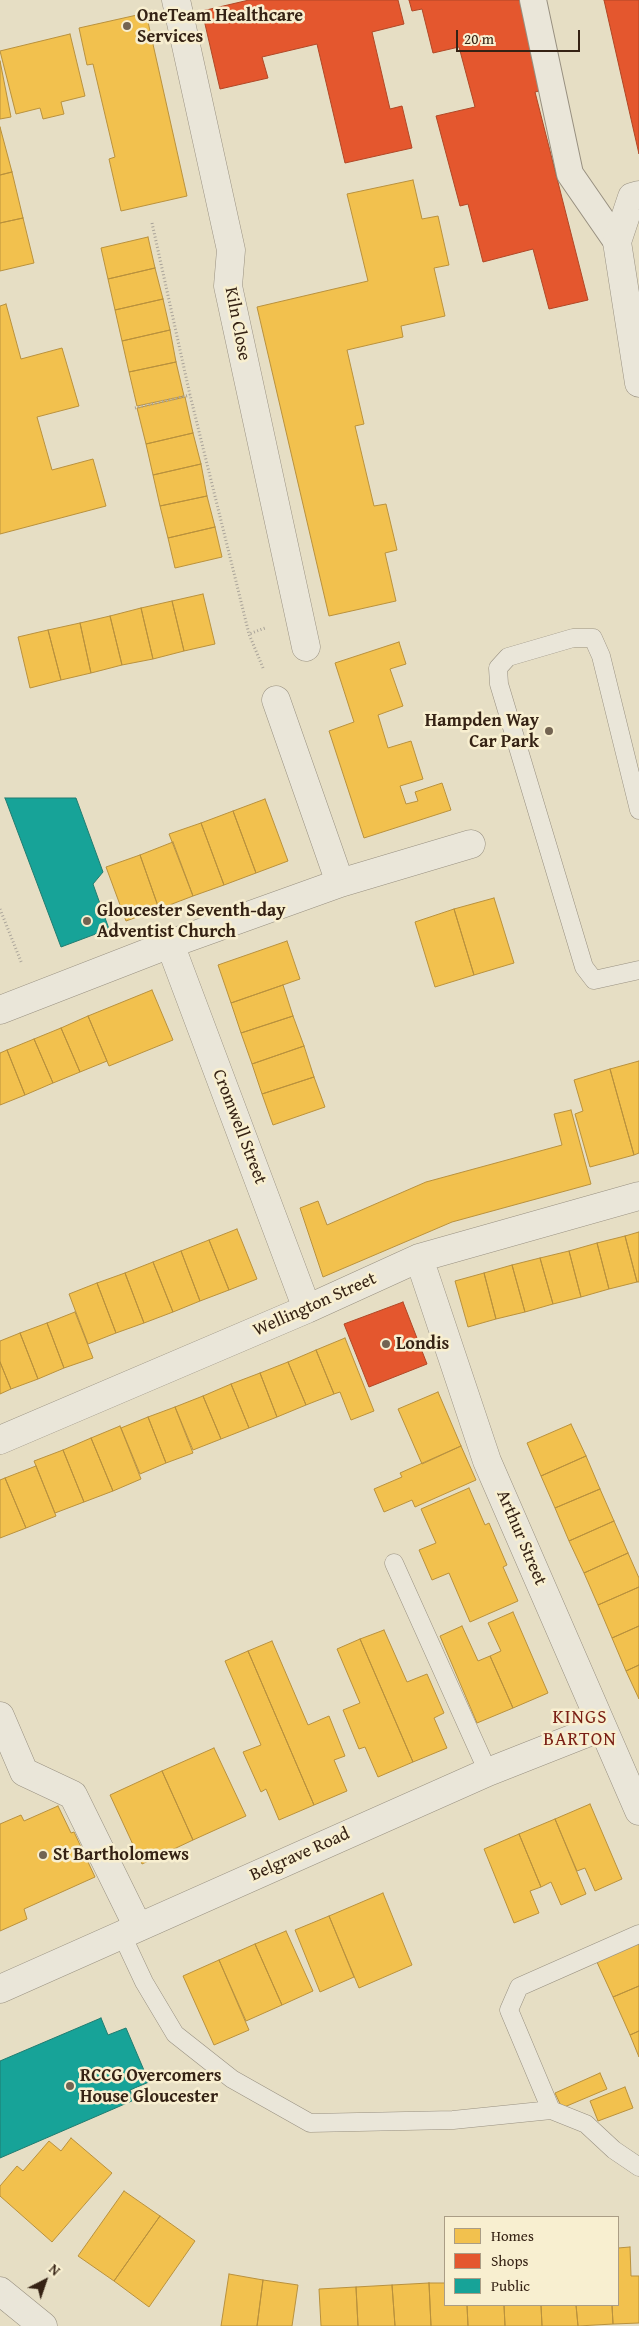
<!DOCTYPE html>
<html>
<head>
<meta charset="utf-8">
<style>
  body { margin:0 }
  #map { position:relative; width:639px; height:2326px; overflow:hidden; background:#e6dec4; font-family:"Gentium Book Plus",serif }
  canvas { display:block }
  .legend { position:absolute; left:444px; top:2216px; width:175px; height:90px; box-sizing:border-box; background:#f8efd0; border:1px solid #aa9d85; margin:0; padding:6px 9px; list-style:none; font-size:15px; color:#352214 }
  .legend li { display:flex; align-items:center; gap:10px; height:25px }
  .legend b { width:25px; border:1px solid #aa9d85 }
  .north { position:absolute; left:20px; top:2256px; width:50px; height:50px; -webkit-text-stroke:4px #f8efd0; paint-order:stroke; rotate:41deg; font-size:14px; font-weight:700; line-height:20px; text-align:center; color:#352214 }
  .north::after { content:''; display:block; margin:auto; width:18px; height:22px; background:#352214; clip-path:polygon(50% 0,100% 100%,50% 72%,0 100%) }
  .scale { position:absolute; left:456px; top:30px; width:124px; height:22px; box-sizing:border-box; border:2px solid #352214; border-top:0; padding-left:6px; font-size:15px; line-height:18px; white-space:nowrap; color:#352214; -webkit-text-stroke:4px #f8efd0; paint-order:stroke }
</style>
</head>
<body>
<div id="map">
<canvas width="639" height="2326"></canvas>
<ul class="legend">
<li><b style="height:14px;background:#f2c14e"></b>Homes</li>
<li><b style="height:14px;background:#e4572e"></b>Shops</li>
<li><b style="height:14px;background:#17a398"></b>Public</li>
</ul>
<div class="north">N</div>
<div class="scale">20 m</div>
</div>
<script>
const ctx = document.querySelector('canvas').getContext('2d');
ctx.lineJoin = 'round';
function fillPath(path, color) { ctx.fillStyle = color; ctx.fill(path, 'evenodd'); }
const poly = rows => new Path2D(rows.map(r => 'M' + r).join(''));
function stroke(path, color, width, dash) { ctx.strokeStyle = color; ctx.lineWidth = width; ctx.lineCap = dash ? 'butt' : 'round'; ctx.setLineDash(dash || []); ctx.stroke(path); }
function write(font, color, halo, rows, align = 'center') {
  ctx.font = font + ' "Gentium Book Plus",serif'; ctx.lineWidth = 5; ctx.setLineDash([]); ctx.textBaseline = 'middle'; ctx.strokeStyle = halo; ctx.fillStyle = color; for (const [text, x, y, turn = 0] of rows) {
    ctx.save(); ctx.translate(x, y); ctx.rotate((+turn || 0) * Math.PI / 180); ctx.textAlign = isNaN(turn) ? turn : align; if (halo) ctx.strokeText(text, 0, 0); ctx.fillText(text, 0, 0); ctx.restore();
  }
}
const homes = poly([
  [146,13,187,196,121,211,109,159,115,157,93,64,87,65,79,28,146,13],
  [70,34,85,96,61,102,64,114,43,119,40,108,16,114,0,51,70,34],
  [0,61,11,117,0,119,0,61],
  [0,127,12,172,0,175,0,127],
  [12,172,23,218,0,223,0,175,12,172],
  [413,180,422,219,438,216,449,265,434,268,445,316,401,326,403,337,347,350,364,424,355,426,374,506,386,504,397,550,385,553,396,601,329,616,257,307,368,281,347,194,413,180],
  [23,218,34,263,0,271,0,223,23,218],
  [148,237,155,268,108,279,101,248,148,237],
  [155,268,163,299,115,310,108,279,155,268],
  [163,299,170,330,122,341,115,310,163,299],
  [6,304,21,359,62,348,79,406,37,417,52,470,93,459,106,506,0,534,0,306,6,304],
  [170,330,176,362,129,372,122,341,170,330],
  [176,362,184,396,137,406,129,372,176,362],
  [185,397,193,433,146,444,137,408,185,397],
  [193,433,201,464,153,475,146,444,193,433],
  [201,464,207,496,160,506,153,475,201,464],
  [207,496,215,527,168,538,160,506,207,496],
  [215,527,222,557,175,568,168,538,215,527],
  [203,594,215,644,184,651,172,601,203,594],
  [172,601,184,651,153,659,141,608,172,601],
  [141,608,153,659,122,665,110,616,141,608],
  [110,616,122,665,91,673,80,623,110,616],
  [80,623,91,673,61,680,48,630,80,623],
  [48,630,61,680,30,688,18,637,48,630],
  [399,642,406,664,390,669,403,706,378,715,388,748,411,741,423,779,400,786,406,804,418,801,415,792,442,783,451,810,364,838,329,731,354,722,335,663,399,642],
  [265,799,288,861,256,873,233,811,265,799],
  [233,811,256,873,224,885,201,823,233,811],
  [201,823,224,885,193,896,169,834,201,823],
  [173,842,193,896,159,909,140,855,173,842],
  [140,855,159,909,126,921,106,867,140,855],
  [494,898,514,963,474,975,454,909,494,898],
  [454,909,474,975,435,987,415,922,454,909],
  [287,941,300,979,231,1003,218,965,287,941],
  [283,985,293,1016,241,1033,231,1003,283,985],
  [152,990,173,1040,109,1066,88,1016,152,990],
  [88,1016,107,1061,80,1072,61,1028,88,1016],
  [293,1016,304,1046,252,1064,241,1033,293,1016],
  [61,1028,80,1072,53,1083,34,1039,61,1028],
  [34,1039,53,1083,25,1095,7,1050,34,1039],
  [304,1046,314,1077,262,1094,252,1064,304,1046],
  [7,1050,25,1095,0,1105,0,1053,7,1050],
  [639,1061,639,1153,634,1155,610,1069,639,1061],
  [610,1069,634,1155,590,1167,575,1114,583,1111,574,1080,610,1069],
  [314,1077,325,1107,273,1125,262,1094,314,1077],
  [571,1110,591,1184,452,1222,323,1277,300,1208,318,1201,327,1225,426,1182,562,1145,554,1114,571,1110],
  [237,1229,257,1279,229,1290,209,1240,237,1229],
  [639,1232,639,1282,637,1282,625,1236,639,1232],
  [625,1236,637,1282,609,1289,597,1243,625,1236],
  [209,1240,229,1290,200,1301,181,1251,209,1240],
  [597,1243,609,1289,581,1297,569,1251,597,1243],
  [181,1251,200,1301,173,1312,153,1262,181,1251],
  [569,1251,581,1297,553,1304,540,1258,569,1251],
  [540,1258,553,1304,525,1312,512,1265,540,1258],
  [153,1262,173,1312,144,1323,125,1273,153,1262],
  [512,1265,525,1312,496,1319,484,1273,512,1265],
  [125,1273,144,1323,116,1333,97,1283,125,1273],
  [484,1273,496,1319,468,1327,455,1281,484,1273],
  [97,1283,116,1333,88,1344,69,1294,97,1283],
  [75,1312,93,1358,64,1368,47,1323,75,1312],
  [47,1323,64,1368,38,1379,20,1333,47,1323],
  [20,1333,38,1379,11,1389,0,1362,0,1341,20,1333],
  [345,1338,374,1411,351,1420,340,1392,334,1394,316,1350,345,1338],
  [316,1350,334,1394,306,1405,288,1362,316,1350],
  [0,1362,11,1389,0,1394,0,1362],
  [288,1362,306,1405,277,1417,260,1373,288,1362],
  [260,1373,277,1417,249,1428,231,1384,260,1373],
  [231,1384,249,1428,221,1439,203,1396,231,1384],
  [438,1392,461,1446,422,1464,398,1409,438,1392],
  [203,1396,221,1439,193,1450,175,1407,203,1396],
  [175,1407,193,1453,166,1463,148,1417,175,1407],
  [148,1417,166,1463,140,1474,121,1428,148,1417],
  [571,1424,586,1456,541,1476,527,1443,571,1424],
  [120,1426,141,1479,113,1491,91,1438,120,1426],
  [91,1438,113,1491,84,1502,63,1450,91,1438],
  [461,1446,476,1480,415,1507,412,1500,384,1512,374,1489,402,1477,400,1473,461,1446],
  [63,1450,84,1502,55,1513,34,1461,63,1450],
  [586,1456,600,1489,555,1508,541,1476,586,1456],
  [36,1466,56,1516,26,1528,5,1478,36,1466],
  [5,1478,26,1528,0,1538,0,1480,5,1478],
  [469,1488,485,1525,489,1523,507,1565,503,1567,518,1601,470,1622,449,1573,432,1580,419,1550,436,1543,421,1509,469,1488],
  [600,1489,614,1521,569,1541,555,1508,600,1489],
  [614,1521,628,1553,584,1573,569,1541,614,1521],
  [628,1553,639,1578,639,1587,598,1605,584,1573,628,1553],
  [639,1587,639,1626,612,1638,598,1605,639,1587],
  [513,1612,548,1693,513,1708,490,1656,501,1651,488,1623,513,1612],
  [462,1626,478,1661,490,1656,513,1708,477,1723,440,1636,462,1626],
  [639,1626,639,1665,626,1671,612,1638,639,1626],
  [384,1630,407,1682,427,1674,444,1713,434,1718,447,1748,413,1762,360,1639,384,1630],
  [360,1639,413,1762,378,1777,365,1747,359,1749,343,1710,360,1703,337,1649,360,1639],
  [272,1641,308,1725,329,1716,345,1756,334,1760,347,1791,314,1805,248,1651,272,1641],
  [248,1651,314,1805,279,1820,266,1789,261,1792,243,1752,261,1745,225,1661,248,1651],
  [639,1665,639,1699,626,1671,639,1665],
  [214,1748,246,1816,193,1840,162,1771,214,1748],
  [162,1771,193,1840,142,1864,110,1795,162,1771],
  [590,1804,622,1879,595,1891,585,1868,577,1871,555,1819,590,1804],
  [58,1806,71,1833,74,1832,95,1877,24,1909,27,1919,0,1931,0,1824,21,1815,24,1821,58,1806],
  [555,1819,586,1894,561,1905,551,1882,541,1887,519,1834,555,1819],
  [519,1834,541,1887,530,1891,539,1913,514,1923,484,1849,519,1834],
  [383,1893,412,1965,359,1988,329,1916,383,1893],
  [329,1916,354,1977,320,1992,295,1930,329,1916],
  [286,1931,313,1991,282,2005,255,1944,286,1931],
  [639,1941,639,1986,613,1997,596,1960,639,1941],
  [255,1944,282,2005,246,2021,219,1960,255,1944],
  [219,1960,249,2030,214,2045,183,1976,219,1960],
  [639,1986,639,2031,630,2035,613,1997,639,1986],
  [639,2031,639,2057,630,2035,639,2031],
  [600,2073,607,2089,562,2108,555,2093,600,2073],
  [625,2087,633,2108,598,2121,590,2101,625,2087],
  [71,2138,112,2173,52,2242,0,2196,0,2186,17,2166,23,2171,49,2141,61,2151,71,2138],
  [124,2191,160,2216,114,2281,78,2256,124,2191],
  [160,2216,195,2241,149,2307,114,2281,160,2216],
  [630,2247,631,2276,639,2276,639,2323,613,2324,612,2305,618,2305,618,2248,630,2247],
  [229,2274,263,2280,257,2326,221,2326,229,2274],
  [263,2280,298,2285,292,2326,257,2326,263,2280],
  [429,2283,431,2326,395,2326,392,2285,429,2283],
  [429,2283,445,2283,445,2305,467,2305,468,2326,431,2326,429,2283],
  [392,2285,395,2326,358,2326,356,2287,392,2285],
  [356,2287,358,2326,321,2326,319,2289,356,2287],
  [467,2305,504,2305,505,2326,468,2326,467,2305],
  [504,2305,541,2305,542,2326,505,2326,504,2305],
  [541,2305,576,2305,578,2326,542,2326,541,2305],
  [576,2305,612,2305,613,2324,578,2326,576,2305]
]);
fillPath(homes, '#f2c14e');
stroke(homes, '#b9913d', 1);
const shops = poly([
  [249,0,398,0,404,24,372,32,390,109,402,106,412,148,345,163,317,44,262,57,268,78,220,89,202,11,249,0],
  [409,0,520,0,543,90,535,92,588,300,549,309,533,249,483,262,468,204,460,206,436,116,475,107,459,47,433,53,422,9,412,11,409,0],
  [604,0,639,0,639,154,604,0],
  [403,1302,427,1364,369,1387,344,1324,403,1302]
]);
fillPath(shops, '#e4572e');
stroke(shops, '#b04726', 1);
const public = poly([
  [5,798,76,798,103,872,93,884,109,929,61,947,5,798],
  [101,2018,108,2035,126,2028,149,2082,130,2090,134,2100,0,2158,0,2061,101,2018]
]);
fillPath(public, '#17a398');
stroke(public, '#207c70', 1);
const service = poly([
  [639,810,601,656,593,638,573,638,508,657,498,668,499,684,584,967,594,980,639,970],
  [394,1563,488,1772],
  [122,1935,144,1982,175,2034,232,2079,310,2123,453,2120,551,2110,586,2124,614,2150,639,2167],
  [551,2110,509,2010,519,1987,639,1934]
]);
const pedestrian = poly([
  [533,0,570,174,617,242]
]);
const minor = poly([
  [176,0,231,250,228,286,306,647],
  [639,195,632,197,617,242,639,383],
  [276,700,340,883],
  [170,944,307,1309],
  [0,1010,170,944,340,883,471,844],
  [419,1258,487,1461,639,1811],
  [0,1440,307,1309,419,1258,639,1196],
  [0,1716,24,1772,73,1795,138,1927],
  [0,1989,488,1772,602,1727],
  [0,2291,43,2326]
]);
stroke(service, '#989080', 19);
stroke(pedestrian, '#989080', 28);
stroke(minor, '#989080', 29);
stroke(poly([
  [152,223,190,395,249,634],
  [135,408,190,395],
  [263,668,249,634,265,628],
  [0,909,22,964]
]), '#a9a399', 3, [1, 2.5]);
stroke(service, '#eae6d9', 18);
stroke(pedestrian, '#eae6d9', 26);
stroke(minor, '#eae6d9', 28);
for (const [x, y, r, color] of [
  [127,26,5,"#736452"],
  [549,731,5,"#736452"],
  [87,921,5,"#736452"],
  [386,1344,5,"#736452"],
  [43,1855,5,"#736452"],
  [70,2086,5,"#736452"]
]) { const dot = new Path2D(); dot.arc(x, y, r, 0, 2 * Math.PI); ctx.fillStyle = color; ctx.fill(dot); stroke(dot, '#f8efd0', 2); }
write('bold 18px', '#352214', '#f8efd0', [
  ["OneTeam Healthcare",137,16],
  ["Services",137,37],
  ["Hampden Way",539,721,"right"],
  ["Car Park",539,742,"right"],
  ["Gloucester Seventh-day",97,911],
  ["Adventist Church",97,932],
  ["Londis",396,1344],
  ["St Bartholomews",53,1855],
  ["RCCG Overcomers",80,2076],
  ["House Gloucester",80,2097]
], 'left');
write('18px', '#352214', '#f8efd0', [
  ["Kiln Close",237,324,79],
  ["Cromwell Street",239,1127,69],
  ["Wellington Street",315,1305,-24],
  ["Arthur Street",521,1538,67],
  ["Belgrave Road",300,1855,-24]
]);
ctx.letterSpacing = '1px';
write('19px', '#7a1f14', '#f8efd0', [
  ["KINGS",580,1718],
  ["BARTON",580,1740]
]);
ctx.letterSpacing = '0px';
</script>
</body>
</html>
